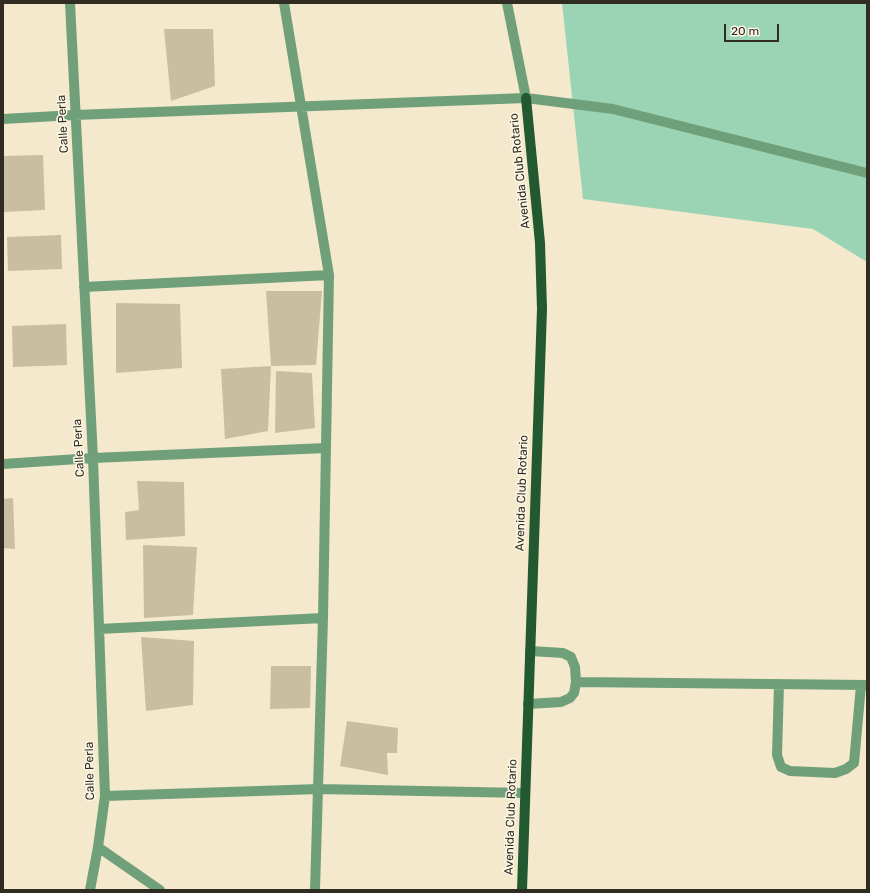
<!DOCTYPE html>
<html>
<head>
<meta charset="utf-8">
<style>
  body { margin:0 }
  #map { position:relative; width:870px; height:893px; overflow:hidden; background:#f4e9cc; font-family:Rubik,sans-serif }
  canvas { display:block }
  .frame { position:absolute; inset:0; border:4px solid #302c21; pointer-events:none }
  .scale { position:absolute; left:724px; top:24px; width:55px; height:18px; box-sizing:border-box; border:2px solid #302c21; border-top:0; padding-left:5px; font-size:12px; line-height:14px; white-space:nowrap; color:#302c21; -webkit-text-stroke:3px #fdf7e5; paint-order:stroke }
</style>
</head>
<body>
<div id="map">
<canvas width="870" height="893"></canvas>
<div class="frame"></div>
<div class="scale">20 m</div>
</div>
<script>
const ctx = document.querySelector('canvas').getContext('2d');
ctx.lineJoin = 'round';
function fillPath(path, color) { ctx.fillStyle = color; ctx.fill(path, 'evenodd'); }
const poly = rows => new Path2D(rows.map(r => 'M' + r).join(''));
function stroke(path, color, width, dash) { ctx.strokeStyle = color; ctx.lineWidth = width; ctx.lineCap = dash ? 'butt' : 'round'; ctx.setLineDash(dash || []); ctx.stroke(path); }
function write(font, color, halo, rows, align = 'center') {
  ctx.font = font + ' Rubik,sans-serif'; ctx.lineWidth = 3; ctx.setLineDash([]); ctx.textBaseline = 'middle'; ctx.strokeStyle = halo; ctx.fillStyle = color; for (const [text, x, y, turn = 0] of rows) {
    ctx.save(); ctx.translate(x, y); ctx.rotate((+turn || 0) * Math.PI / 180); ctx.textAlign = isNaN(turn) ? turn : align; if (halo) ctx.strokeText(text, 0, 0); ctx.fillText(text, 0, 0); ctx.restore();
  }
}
fillPath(poly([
  [562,3,867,3,867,262,813,229,583,199]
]), '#9bd4b4');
fillPath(poly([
  [164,29,213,29,215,86,171,101],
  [43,155,45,210,3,212,3,156],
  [61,235,62,269,8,271,7,237],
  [266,291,322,291,316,365,271,366],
  [116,303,180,304,182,368,116,373],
  [66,324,67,365,13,367,12,326],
  [271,366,268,431,225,439,221,369],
  [276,371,312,373,315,428,275,433],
  [137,481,184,482,185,536,126,540,125,512,139,510],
  [13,498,15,549,3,548,3,499],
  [143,545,197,547,193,615,144,618],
  [141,637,194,641,193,705,146,711],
  [271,666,311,666,310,708,270,709],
  [347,721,398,728,397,753,387,753,388,775,340,766]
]), '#c9bea2');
stroke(poly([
  [70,3,93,458,105,796,98,847,90,890],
  [284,3,329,275,323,618,315,890],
  [507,3,526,98],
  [3,119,75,115,526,98,613,109,867,173],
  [84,287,329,275],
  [3,464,93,458,326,448],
  [99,629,323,618],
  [530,651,563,653,571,657,575,667,576,682],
  [779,684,777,755,781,767,790,771,835,773,846,769,854,763,861,685],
  [528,704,561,702,570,698,574,693,576,682,867,685],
  [105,796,319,789,525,793],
  [98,847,160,890]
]), '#70a079', 10);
stroke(poly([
  [522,890,542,309,540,243,526,98]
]), '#225931', 10);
write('12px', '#302c21', '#fdf7e5', [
  ["Calle Perla",63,124,-93],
  ["Avenida Club Rotario",520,171,-96],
  ["Calle Perla",79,448,-93],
  ["Avenida Club Rotario",522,493,-88],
  ["Calle Perla",90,771,-91],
  ["Avenida Club Rotario",511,817,-88]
]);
</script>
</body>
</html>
